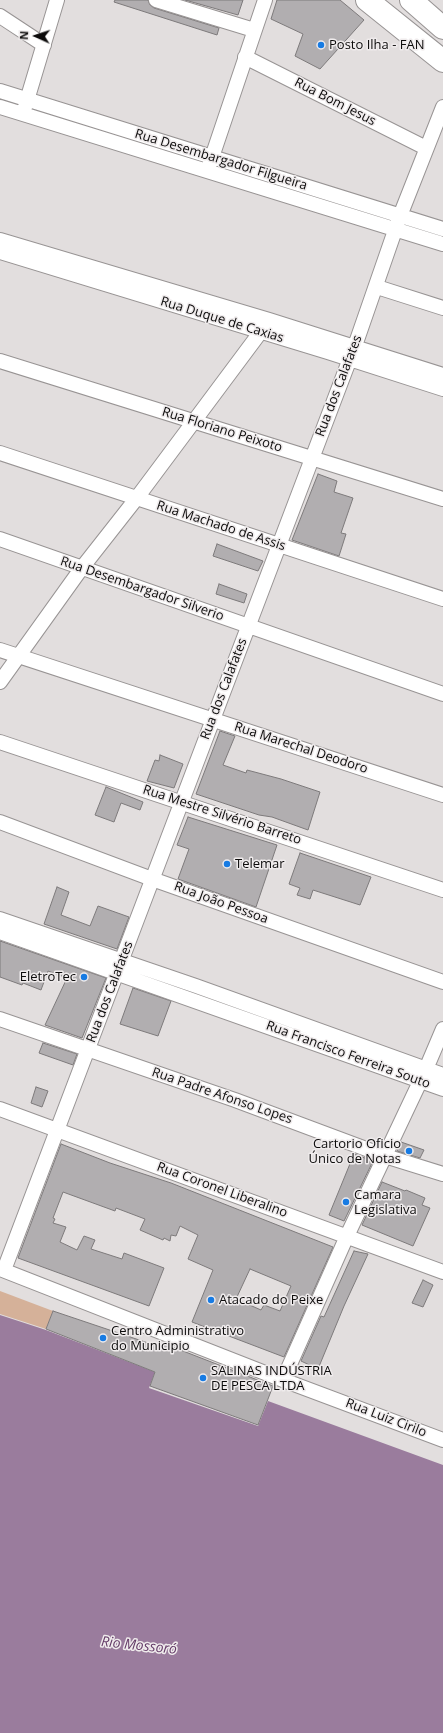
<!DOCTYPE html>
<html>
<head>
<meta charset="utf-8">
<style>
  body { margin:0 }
  #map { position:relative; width:443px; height:1733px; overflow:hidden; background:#e2dede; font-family:"Open Sans",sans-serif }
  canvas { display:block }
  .north { position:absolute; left:16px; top:16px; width:40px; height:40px; -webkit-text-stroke:3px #efebec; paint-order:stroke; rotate:273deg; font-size:11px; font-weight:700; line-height:16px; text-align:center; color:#0c0b0b }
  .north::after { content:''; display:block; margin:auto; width:14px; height:18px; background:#0c0b0b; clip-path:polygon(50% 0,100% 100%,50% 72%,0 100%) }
</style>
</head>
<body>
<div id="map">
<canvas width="443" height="1733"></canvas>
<div class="north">N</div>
</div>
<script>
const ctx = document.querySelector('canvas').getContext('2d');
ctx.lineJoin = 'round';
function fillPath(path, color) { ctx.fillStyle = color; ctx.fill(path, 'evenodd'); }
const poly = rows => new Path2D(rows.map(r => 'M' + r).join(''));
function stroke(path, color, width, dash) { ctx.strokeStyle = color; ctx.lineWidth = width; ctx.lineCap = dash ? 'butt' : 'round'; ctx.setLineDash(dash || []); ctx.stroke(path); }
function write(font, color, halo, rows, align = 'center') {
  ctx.font = font + ' "Open Sans",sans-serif'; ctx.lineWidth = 3; ctx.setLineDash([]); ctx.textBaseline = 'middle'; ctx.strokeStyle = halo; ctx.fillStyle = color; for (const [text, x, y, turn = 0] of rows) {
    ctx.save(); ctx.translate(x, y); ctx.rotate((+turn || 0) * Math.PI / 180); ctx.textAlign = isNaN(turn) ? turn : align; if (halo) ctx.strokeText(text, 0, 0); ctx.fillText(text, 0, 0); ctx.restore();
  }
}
fillPath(poly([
  [0,1291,53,1311,46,1329,0,1314]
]), '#d5b199');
fillPath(poly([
  [0,1315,46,1330,155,1372,149,1388,258,1426,268,1401,443,1465,443,1733,0,1733]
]), '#9a7c9d');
const building = poly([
  [115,0,148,0,150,5,154,8,219,28,217,35,114,2,115,0],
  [185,0,243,0,238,15,185,0],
  [277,0,340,0,364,20,320,69,295,56,303,34,271,19,277,0],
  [318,474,337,481,334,492,353,498,341,533,346,534,339,556,292,540,318,474],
  [217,544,263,561,258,571,213,556,217,544],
  [219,584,247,594,244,603,216,594,219,584],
  [220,731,235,736,223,765,246,773,247,770,281,779,320,792,308,830,272,817,259,815,196,794,220,731],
  [160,755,183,764,174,788,147,781,155,760,159,761,160,755],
  [106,787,143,802,140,810,121,803,114,822,95,815,106,787],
  [188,817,277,845,256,907,178,879,189,849,177,845,188,817],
  [300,853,371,877,360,905,313,890,310,899,297,895,300,888,289,884,300,853],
  [57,887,69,892,61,915,90,926,98,906,129,917,117,949,44,924,57,887],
  [0,941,106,978,82,1038,45,1025,67,978,48,971,41,990,23,983,22,985,0,977,0,941],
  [133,988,171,1001,158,1036,120,1024,133,988],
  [43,1043,77,1054,73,1065,39,1053,43,1043],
  [36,1087,48,1091,42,1107,31,1103,36,1087],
  [401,1142,424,1150,420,1158,397,1151,401,1142],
  [61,1144,110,1163,171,1183,333,1247,284,1357,192,1322,213,1270,188,1259,198,1235,180,1226,176,1236,171,1235,170,1241,164,1238,163,1240,140,1230,145,1219,116,1208,115,1211,63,1192,53,1218,55,1219,53,1223,66,1227,60,1242,77,1250,84,1236,95,1240,91,1249,122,1259,124,1253,164,1268,149,1306,18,1258,61,1144],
  [250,1269,291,1286,280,1311,264,1305,261,1310,236,1299,250,1269],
  [354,1154,373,1161,344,1221,329,1215,354,1154],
  [382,1182,405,1191,406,1190,425,1198,422,1205,430,1208,413,1246,362,1225,382,1182],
  [354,1251,368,1254,344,1306,318,1369,301,1361,321,1316,324,1317,354,1251],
  [423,1280,433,1285,423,1307,412,1303,423,1280],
  [53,1311,163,1348,165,1344,273,1386,258,1425,150,1386,155,1372,46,1329,53,1311]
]);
fillPath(building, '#b1aeb0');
stroke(building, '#7d7a7b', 1);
const street = poly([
  [156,0,254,30],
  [0,16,44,45],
  [245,57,426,148],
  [0,91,443,229],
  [0,107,443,244],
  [25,107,57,0],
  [209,166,265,0],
  [0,240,269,320,443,375],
  [0,252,328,352,443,389],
  [377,287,443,308],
  [0,361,443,499],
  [0,453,443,599],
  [0,539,443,694],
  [0,650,443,795],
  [0,682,81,569,136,499,265,326],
  [0,742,443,890],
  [0,822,152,879,443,982],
  [0,919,196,986,443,1075],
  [0,932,443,1089],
  [0,1019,235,1100,385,1156,443,1174],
  [0,1109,443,1272],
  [0,1269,283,1380,443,1440],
  [4,1270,357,340,400,216,443,107],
  [283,1380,347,1236,426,1069,443,1029]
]);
const primary = poly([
  [367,0,443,61],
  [411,0,443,28]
]);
stroke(street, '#989494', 16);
stroke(primary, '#989494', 24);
stroke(street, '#fff', 14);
stroke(primary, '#fff', 22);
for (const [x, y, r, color] of [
  [321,45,4,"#177be3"],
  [227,864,4,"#177be3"],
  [84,977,4,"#177be3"],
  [409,1151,4,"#177be3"],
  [346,1202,4,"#177be3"],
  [211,1300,4,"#177be3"],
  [103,1338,4,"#177be3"],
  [203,1378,4,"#177be3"]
]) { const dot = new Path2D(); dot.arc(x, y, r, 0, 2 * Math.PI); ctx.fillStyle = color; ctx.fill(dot); stroke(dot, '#efebec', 1.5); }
write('13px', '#0c0b0b', '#efebec', [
  ["Posto Ilha - FAN",329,45],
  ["Telemar",235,864],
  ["EletroTec",76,977,"right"],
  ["Cartorio Oficio",401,1144,"right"],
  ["Único de Notas",401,1159,"right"],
  ["Camara",354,1195],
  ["Legislativa",354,1210],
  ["Atacado do Peixe",219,1300],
  ["Centro Administrativo",111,1331],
  ["do Municipio",111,1346],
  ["SALINAS INDÚSTRIA",211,1371],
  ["DE PESCA LTDA",211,1386]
], 'left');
write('13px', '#0c0b0b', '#efebec', [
  ["Rua Bom Jesus",335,102,27],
  ["Rua Desembargador Filgueira",221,160,17],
  ["Rua Duque de Caxias",222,320,17],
  ["Rua dos Calafates",339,386,-69],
  ["Rua Floriano Peixoto",222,430,17],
  ["Rua Machado de Assis",221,526,18],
  ["Rua Desembargador Silverio",142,589,19],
  ["Rua dos Calafates",224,689,-69],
  ["Rua Marechal Deodoro",301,748,18],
  ["Rua Mestre Silvério Barreto",222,815,18],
  ["Rua João Pessoa",221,903,20],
  ["Rua dos Calafates",110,992,-69],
  ["Rua Francisco Ferreira Souto",348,1055,20],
  ["Rua Padre Afonso Lopes",222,1096,19],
  ["Rua Coronel Liberalino",222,1190,20],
  ["Rua Luiz Cirilo",386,1418,21]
]);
write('italic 14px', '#633a67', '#efebec', [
  ["Rio Mossoró",139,1646,6]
]);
</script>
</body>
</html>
